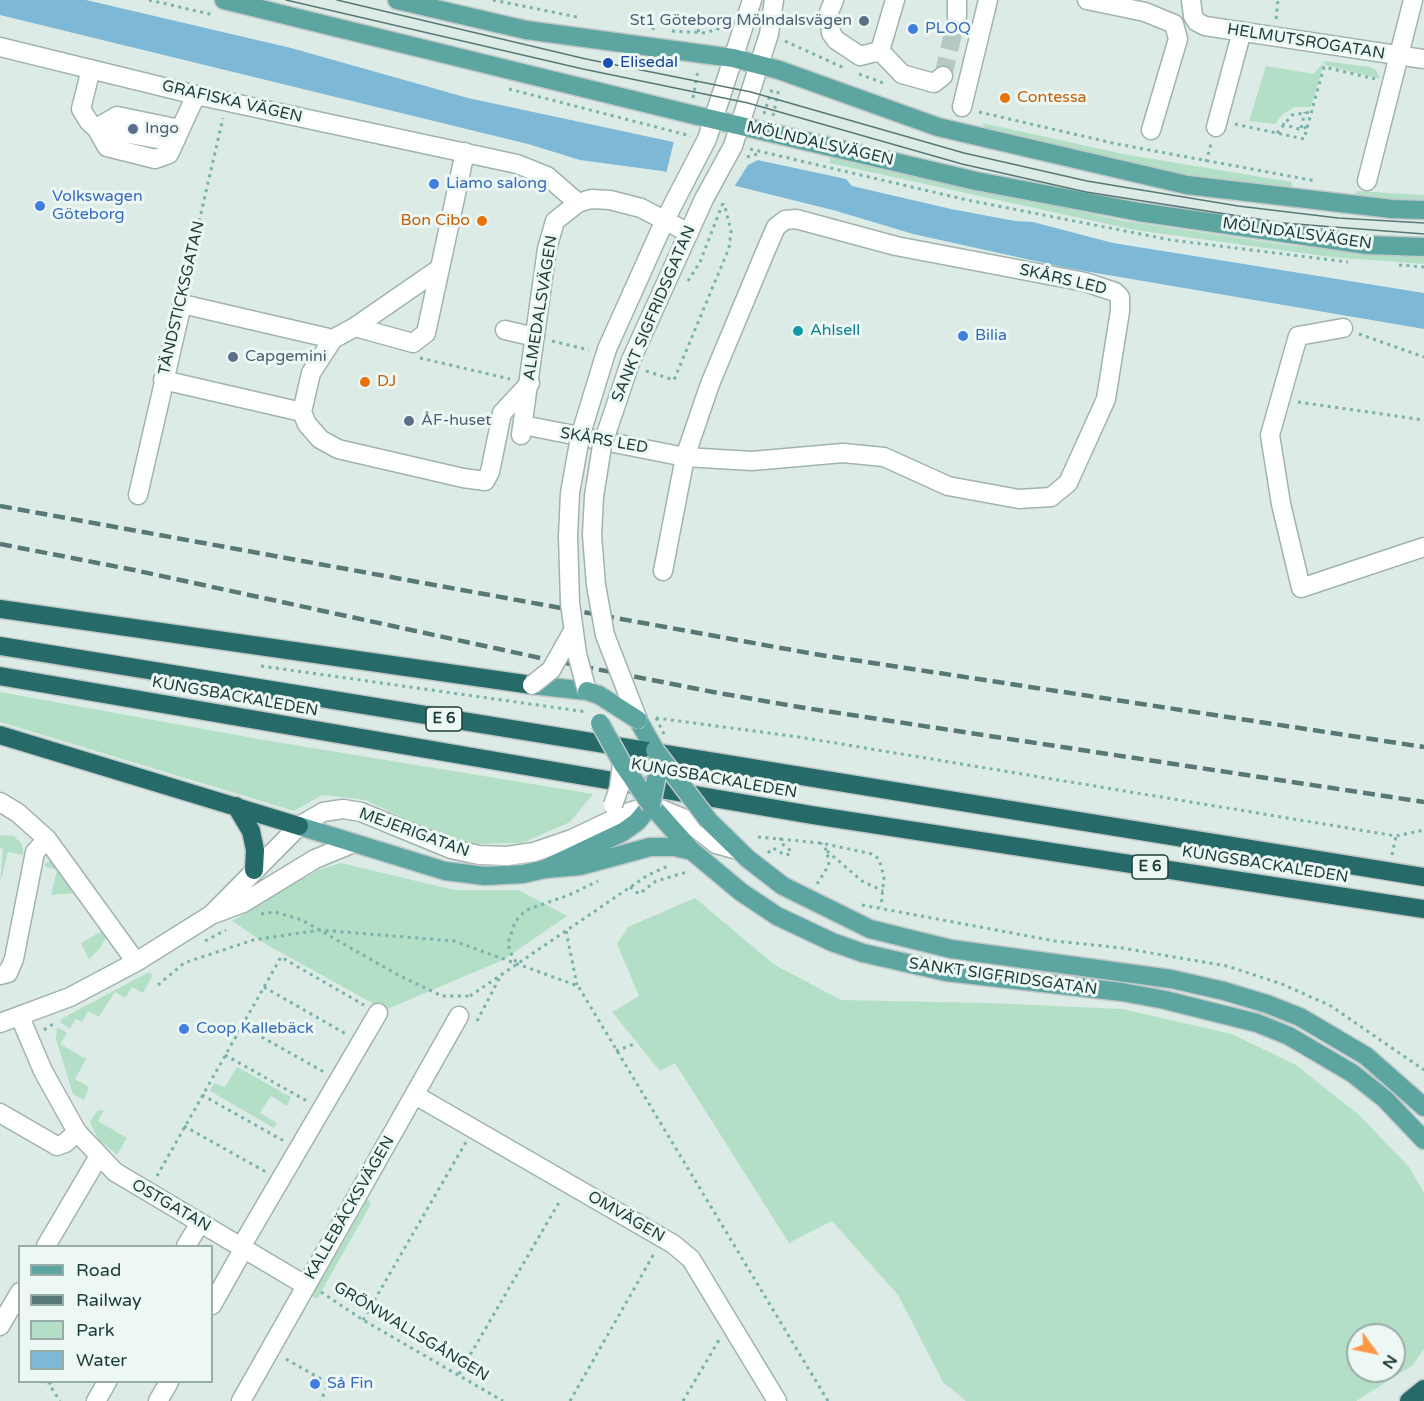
<!DOCTYPE html>
<html>
<head>
<meta charset="utf-8">
<style>
  body { margin:0 }
  #map { position:relative; width:1424px; height:1401px; overflow:hidden; background:#ddebe7; font-family:"Varela Round",sans-serif }
  canvas { display:block }
  .legend { position:absolute; left:18px; top:1245px; width:195px; height:138px; box-sizing:border-box; background:#edf7f4; border:2px solid #9aaca9; margin:0; padding:8px 10px; list-style:none; font-size:18px; color:#1d3c39 }
  .legend li { display:flex; align-items:center; gap:12px; height:30px }
  .legend b { width:30px; border:2px solid #9aaca9 }
  .north { position:absolute; left:1346px; top:1323px; width:60px; height:60px; box-sizing:border-box; background:#edf7f4; border:2px solid #9aaca9; border-radius:50%; rotate:123deg; font-size:16px; font-weight:700; line-height:24px; text-align:center; color:#1d3c39 }
  .north::after { content:''; display:block; margin:auto; width:21px; height:27px; background:#ff9846; clip-path:polygon(50% 0,100% 100%,50% 72%,0 100%) }
</style>
</head>
<body>
<div id="map">
<canvas width="1424" height="1401"></canvas>
<ul class="legend">
<li><b style="height:8px;background:#5ca5a1"></b>Road</li>
<li><b style="height:8px;background:#577875"></b>Railway</li>
<li><b style="height:16px;background:#b3dfc7"></b>Park</li>
<li><b style="height:16px;background:#7db8d7"></b>Water</li>
</ul>
<div class="north">N</div>
</div>
<script>
const ctx = document.querySelector('canvas').getContext('2d');
ctx.lineJoin = 'round';
function fillPath(path, color) { ctx.fillStyle = color; ctx.fill(path, 'evenodd'); }
const poly = rows => new Path2D(rows.map(r => 'M' + r).join(''));
function stroke(path, color, width, dash) { ctx.strokeStyle = color; ctx.lineWidth = width; ctx.lineCap = dash ? 'butt' : 'round'; ctx.setLineDash(dash || []); ctx.stroke(path); }
function write(font, color, halo, rows, align = 'center') {
  ctx.font = font + ' "Varela Round",sans-serif'; ctx.lineWidth = 6; ctx.setLineDash([]); ctx.textBaseline = 'middle'; ctx.strokeStyle = halo; ctx.fillStyle = color; for (const [text, x, y, turn = 0] of rows) {
    ctx.save(); ctx.translate(x, y); ctx.rotate((+turn || 0) * Math.PI / 180); ctx.textAlign = isNaN(turn) ? turn : align; if (halo) ctx.strokeText(text, 0, 0); ctx.fillText(text, 0, 0); ctx.restore();
  }
}
fillPath(poly([
  [1323,61,1370,67,1377,71,1380,79,1325,65],
  [1321,65,1323,67,1311,107,1294,107,1282,115,1275,124,1249,121,1266,66,1314,74],
  [982,123,1128,155,1292,182,1291,191,1151,170,1011,136,986,128],
  [831,157,1124,221,1294,246,1424,257,1424,264,1331,257,1135,230,829,163],
  [1356,191,1424,195,1424,201,1364,199,1355,195],
  [0,692,264,740,593,794,570,822,522,843,459,844,365,800,322,795,294,811,0,722],
  [0,835,14,836,21,843,23,850,23,855,8,852,0,884,3,849,0,848],
  [54,860,107,936,100,948,89,959,81,943,102,931,75,893,51,895,57,870,44,866,47,862],
  [341,863,454,890,519,890,567,916,503,960,385,1010,269,946,232,921,318,870],
  [695,898,775,965,841,1000,990,1003,1122,1009,1232,1034,1296,1065,1359,1115,1409,1167,1424,1193,1424,1349,1413,1365,1356,1401,966,1401,943,1382,898,1295,832,1221,789,1243,675,1063,660,1071,612,1012,639,996,617,944,628,927],
  [1358,1335,1394,1335,1394,1371,1358,1371],
  [149,972,153,975,143,993,132,987,125,998,115,992,99,1017,88,1011,82,1022,76,1019,70,1029,60,1022,63,1018],
  [57,1027,67,1033,60,1044,86,1059,75,1079,89,1087,84,1100,73,1094,56,1039],
  [237,1067,291,1097,287,1106,271,1096,260,1113,277,1123,274,1128,210,1091,214,1083,225,1087],
  [104,1110,98,1121,127,1138,117,1155,98,1139,90,1122,97,1111],
  [366,1197,371,1204,317,1299,312,1296,364,1206]
]), '#b3dfc7');
fillPath(poly([
  [0,0,86,0,291,48,468,98,846,179,852,186,951,209,1015,221,1033,222,1113,243,1424,293,1424,329,1067,268,913,234,833,210,736,186,662,171,580,160,528,144,0,15]
]), '#7db8d7');
fillPath(poly([
  [674,141,710,147,760,159,748,165,734,187,666,174]
]), '#ddebe7');
stroke(poly([
  [943,76,957,17]
]), '#b7c8c4', 18, [18, 9]);
const minor = poly([
  [834,0,829,12,831,33,836,40,860,56,880,51,895,0],
  [957,0,957,17],
  [1087,0,1145,12,1174,24,1178,39,1151,130],
  [1191,0,1193,16,1197,22,1205,26,1424,59],
  [0,47,196,95,517,164,547,176,578,203],
  [880,51,902,74,934,83,943,76],
  [91,69,81,109,89,122,104,135],
  [962,107,988,0],
  [1216,127,1242,31],
  [96,128,107,147,155,159,169,154,196,95],
  [96,128,117,116,180,129],
  [96,128,174,142],
  [1367,181,1413,0],
  [439,269,355,327,333,339,311,373,302,412,307,424,320,439,338,449,463,478,485,481,490,472,502,413,530,383],
  [355,327,413,343,426,333,465,152],
  [1343,328,1298,336,1270,435,1281,504,1301,588,1424,547],
  [505,330,535,337],
  [607,349,665,220,707,139,752,0],
  [631,360,704,199,733,146,769,34,774,0],
  [163,380,302,412],
  [523,425,685,457,752,461,843,453,884,457,948,486,1019,499,1051,497,1068,483,1106,399,1120,311,1120,297,1115,292,1085,282,896,246,796,219,785,220,776,227,766,250,710,384,685,457,663,571],
  [521,435,547,249,555,221,578,203,591,199,610,200,641,208,689,233],
  [138,495,182,304,333,339],
  [0,802,18,813,47,839,136,962],
  [211,915,299,826,323,812,343,809,361,812,451,849,479,855,507,856,534,852,572,839,629,812,651,805,683,818,716,844,738,850],
  [0,975,8,973,14,959,35,852,47,839],
  [20,1017,43,1071,77,1132,115,1172,305,1285],
  [0,1023,70,997,136,962,211,915,243,903,315,859,354,843],
  [415,1095,673,1244,691,1259,777,1401],
  [0,1113,57,1146,65,1143,77,1132],
  [46,1246,99,1156],
  [186,1246,200,1223],
  [241,1247,378,1013],
  [212,1305,244,1248],
  [0,1326,20,1292],
  [96,1401,107,1382],
  [158,1401,169,1382],
  [241,1401,459,1016]
]);
const major = poly([
  [224,0,690,114,976,181,1139,212,1367,245,1424,247],
  [397,0,526,30,733,58,779,70,938,127,1187,185,1392,209,1424,210],
  [532,685,587,691],
  [638,720,655,750],
  [709,821,748,859,783,886,870,929,951,949,1171,979,1224,991,1267,1004,1300,1017,1366,1056,1424,1107],
  [299,826,445,871,485,876,523,874,545,869,580,866,650,847,674,847,692,851],
  [545,869,623,832,637,822,651,805,692,851,741,892,777,916,832,942,863,953,946,972,1122,992,1165,1000,1257,1023,1289,1036,1352,1073,1385,1099,1424,1140]
]);
const highway = poly([
  [0,609,532,685],
  [0,646,1424,877],
  [0,676,812,815,1424,909],
  [0,735,299,826],
  [236,806,251,831,255,850,254,870],
  [1409,1401,1424,1389]
]);
stroke(minor, '#a0b3af', 21);
stroke(major, '#c0c8c8', 21);
stroke(highway, '#c0c8c8', 21);
stroke(poly([
  [149,0,214,15],
  [493,0,577,17],
  [1276,19,1278,0],
  [653,30,654,21],
  [672,31,705,33,727,26],
  [698,32,702,20],
  [785,41,844,68],
  [859,74,886,84],
  [509,89,691,136],
  [693,98,698,70],
  [979,112,1117,144,1316,181],
  [764,114,773,86],
  [773,116,779,88],
  [1235,124,1304,139,1324,67,1375,79],
  [1282,124,1299,129,1307,127],
  [1301,128,1305,112],
  [1277,133,1292,115,1311,112],
  [750,149,967,200,1171,240,1348,262],
  [747,157,761,153],
  [1206,162,1211,144],
  [1399,265,1424,267],
  [688,281,700,262,723,203],
  [184,287,223,118],
  [1359,334,1424,357],
  [552,341,589,350],
  [420,358,510,379],
  [646,371,674,380,729,248,731,231,724,203],
  [1298,402,1424,420],
  [261,666,587,712],
  [656,718,799,737,1396,836,1424,830],
  [758,837,821,843,872,854,879,859,884,877,881,907],
  [827,851,862,881,883,891],
  [768,853,773,848,785,855,790,854,791,851,780,842,781,837],
  [1392,855,1396,836],
  [817,884,829,865,827,851,821,843],
  [630,887,639,894,656,881,687,872],
  [862,905,1055,941,1122,948,1227,966,1282,984,1331,1006,1424,1070],
  [261,914,275,912,302,920,398,975,442,996,470,996],
  [566,931,577,985],
  [205,941,226,930],
  [516,962,509,950,509,940,515,922,522,914,529,909,569,895,598,881],
  [158,985,184,963,253,940,320,930,454,941,578,986,828,1401],
  [264,987,346,1034],
  [470,996,648,875,668,866],
  [477,1021,500,977],
  [242,1026,324,1072],
  [44,1030,56,1022],
  [616,1051,637,1043],
  [225,1055,307,1101],
  [202,1095,284,1141],
  [184,1126,266,1172],
  [157,1176,281,957,364,1005],
  [321,1292,363,1320,503,1401],
  [363,1320,466,1142],
  [286,1359,328,1383,321,1401],
  [459,1374,561,1199],
  [51,1382,49,1384,60,1401],
  [570,1401,655,1252],
  [683,1401,719,1340]
]), '#79b2ab', 3, [3, 4.5]);
stroke(minor, '#fff', 18);
stroke(major, '#5ca5a1', 18);
stroke(highway, '#266b6a', 18);
stroke(poly([
  [286,0,583,69,748,103,962,164,1086,192,1283,223,1424,234],
  [337,0,586,59,751,92,964,153,1087,181,1238,206,1338,218,1424,223]
]), '#577875', 1.5);
stroke(poly([
  [0,506,814,654,1424,747],
  [0,544,134,570,545,659,713,692,799,707,1424,802]
]), '#577875', 4.5, [12, 6]);
const minorBridge = poly([
  [631,360,602,446,594,496,592,535,596,585,605,635,638,720],
  [532,685,551,670,573,631],
  [587,691,577,654,570,603,568,536,570,493,580,437,607,349],
  [613,805,619,788,622,763]
]);
const majorBridge = poly([
  [587,691,599,695,638,720],
  [600,723,622,763,651,805],
  [655,750,709,821],
  [651,805,660,759]
]);
stroke(minorBridge, '#a0b3af', 21, []);
stroke(majorBridge, '#c0c8c8', 21, []);
stroke(poly([
  [656,718,665,736]
]), '#79b2ab', 3, [3, 4.5]);
stroke(minorBridge, '#fff', 18);
stroke(majorBridge, '#5ca5a1', 18);
for (const [x, y, r, color] of [
  [864,21,6,"#5c6f8a"],
  [913,29,6,"#3f7fe0"],
  [608,63,6,"#1a4fb4"],
  [1005,98,6,"#e8710a"],
  [133,129,6,"#5c6f8a"],
  [434,184,6,"#3f7fe0"],
  [40,206,6,"#3f7fe0"],
  [482,221,6,"#e8710a"],
  [798,331,6,"#0f9aa8"],
  [963,336,6,"#3f7fe0"],
  [233,357,6,"#5c6f8a"],
  [365,382,6,"#e8710a"],
  [409,421,6,"#5c6f8a"],
  [184,1029,6,"#3f7fe0"],
  [315,1384,6,"#3f7fe0"]
]) { const dot = new Path2D(); dot.arc(x, y, r, 0, 2 * Math.PI); ctx.fillStyle = color; ctx.fill(dot); stroke(dot, '#edf7f4', 2); }
for (const [x, y, w] of [
  [444,719,36],
  [1150,867,36]
]) { const box = new Path2D(); box.roundRect(x - w / 2, y - 12, w, 24, 4.5); ctx.fillStyle = '#edf7f4'; ctx.fill(box); stroke(box, '#1d3c39', 1.5); }
write('bold 15px', '#1d3c39', null, [
  ["E 6",444,719],
  ["E 6",1150,867]
]);
write('16px', '#4e5e75', '#edf7f4', [
  ["St1 Göteborg Mölndalsvägen",852,21,"right"],
  ["Ingo",145,129],
  ["Capgemini",245,357],
  ["ÅF-huset",421,421]
], 'left');
write('16px', '#366cbe', '#edf7f4', [
  ["PLOQ",925,29],
  ["Liamo salong",446,184],
  ["Volkswagen",52,197],
  ["Göteborg",52,215],
  ["Bilia",975,336],
  ["Coop Kallebäck",196,1029],
  ["Så Fin",327,1384]
], 'left');
write('16px', '#1d3c39', '#edf7f4', [
  ["HELMUTSROGATAN",1306,42,9],
  ["GRAFISKA VÄGEN",232,102,13],
  ["MÖLNDALSVÄGEN",820,144,13],
  ["MÖLNDALSVÄGEN",1297,234,8],
  ["SKÅRS LED",1063,280,13],
  ["TÄNDSTICKSGATAN",182,298,-77],
  ["ALMEDALSVÄGEN",541,308,-81],
  ["SANKT SIGFRIDSGATAN",654,314,-67],
  ["SKÅRS LED",604,441,10],
  ["KUNGSBACKALEDEN",235,697,10],
  ["KUNGSBACKALEDEN",714,779,10],
  ["MEJERIGATAN",414,833,20],
  ["KUNGSBACKALEDEN",1265,865,9],
  ["SANKT SIGFRIDSGATAN",1003,977,8],
  ["OSTGATAN",171,1206,30],
  ["KALLEBÄCKSVÄGEN",350,1208,-60],
  ["OMVÄGEN",626,1217,30],
  ["GRÖNWALLSGÅNGEN",411,1332,31]
]);
write('16px', '#164399', '#edf7f4', [
  ["Elisedal",620,63]
], 'left');
write('16px', '#c56008', '#edf7f4', [
  ["Contessa",1017,98],
  ["Bon Cibo",470,221,"right"],
  ["DJ",377,382]
], 'left');
write('16px', '#0d838f', '#edf7f4', [
  ["Ahlsell",810,331]
], 'left');
</script>
</body>
</html>
